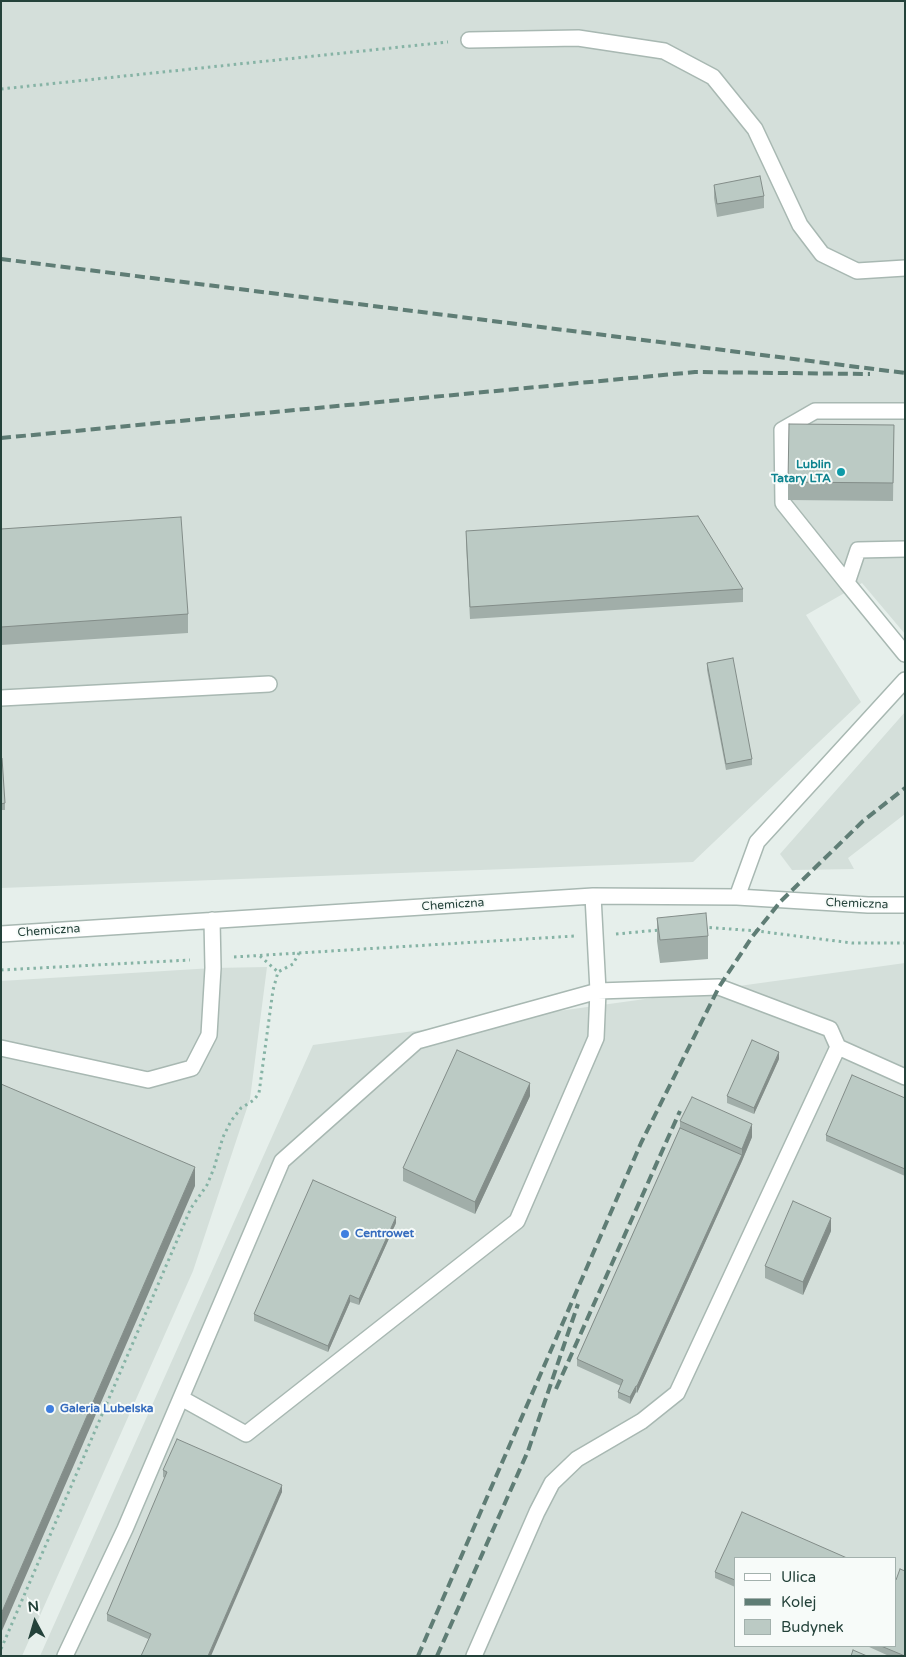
<!DOCTYPE html>
<html>
<head>
<meta charset="utf-8">
<style>
  body { margin:0 }
  #map { position:relative; width:906px; height:1657px; overflow:hidden; background:#e6efeb; font-family:"Varela Round",sans-serif }
  canvas { display:block }
  .frame { position:absolute; inset:0; border:2px solid #24423a; pointer-events:none }
  .legend { position:absolute; left:734px; top:1557px; width:162px; height:90px; box-sizing:border-box; background:#f7fbf9; border:1px solid #a3b1ad; margin:0; padding:6px 9px; list-style:none; font-size:15px; color:#24423a }
  .legend li { display:flex; align-items:center; gap:10px; height:25px }
  .legend b { width:25px; border:1px solid #a3b1ad }
  .north { position:absolute; left:10px; top:1597px; width:50px; height:50px; -webkit-text-stroke:4px #f7fbf9; paint-order:stroke; rotate:354deg; font-size:14px; font-weight:700; line-height:20px; text-align:center; color:#24423a }
  .north::after { content:''; display:block; margin:auto; width:18px; height:22px; background:#24423a; clip-path:polygon(50% 0,100% 100%,50% 72%,0 100%) }
</style>
</head>
<body>
<div id="map">
<canvas width="906" height="1657"></canvas>
<div class="frame"></div>
<ul class="legend">
<li><b style="height:6px;background:#fff"></b>Ulica</li>
<li><b style="height:6px;background:#5f7d75"></b>Kolej</li>
<li><b style="height:14px;background:#bbcac4"></b>Budynek</li>
</ul>
<div class="north">N</div>
</div>
<script>
const ctx = document.querySelector('canvas').getContext('2d');
ctx.lineJoin = 'round';
function fillPath(path, color) { ctx.fillStyle = color; ctx.fill(path, 'evenodd'); }
const poly = rows => new Path2D(rows.map(r => 'M' + r).join(''));
function stroke(path, color, width, dash) { ctx.strokeStyle = color; ctx.lineWidth = width; ctx.lineCap = dash ? 'butt' : 'round'; ctx.setLineDash(dash || []); ctx.stroke(path); }
function write(font, color, halo, rows, align = 'center') {
  ctx.font = font + ' "Varela Round",sans-serif'; ctx.lineWidth = 4; ctx.setLineDash([]); ctx.textBaseline = 'middle'; ctx.strokeStyle = halo; ctx.fillStyle = color; for (const [text, x, y, turn = 0] of rows) {
    ctx.save(); ctx.translate(x, y); ctx.rotate((+turn || 0) * Math.PI / 180); ctx.textAlign = isNaN(turn) ? turn : align; if (halo) ctx.strokeText(text, 0, 0); ctx.fillText(text, 0, 0); ctx.restore();
  }
}
fillPath(poly([
  [1,1,905,1,905,634,862,583,806,615,861,702,693,862,1,888],
  [905,712,905,814,848,858,854,869,792,870,780,854],
  [905,963,905,1656,40,1656,313,1045],
  [735,1558,895,1558,895,1646,735,1646],
  [267,967,250,1099,193,1271,22,1656,1,1656,1,981,213,968]
]), '#d4dfda');
const minor = poly([
  [469,40,578,38,664,51,713,77,755,129,800,225,822,254,857,271,905,268],
  [905,411,815,411,782,430,783,503,847,583,858,550,905,549],
  [847,583,905,654],
  [1,698,269,684],
  [737,897,757,842,905,680],
  [1,934,593,896,737,897,868,905,905,905],
  [1,1048,148,1080,192,1068,209,1035,213,968,212,920],
  [181,1398,246,1434,517,1221,596,1038,598,991,593,896],
  [65,1656,125,1529,282,1161,417,1041,598,991,719,987,830,1029,838,1047,905,1077],
  [474,1656,537,1512,552,1483,577,1459,642,1421,677,1393,838,1047]
]);
stroke(minor, '#a8b8b2', 18);
stroke(poly([
  [1,89,448,42],
  [703,927,757,931,852,943,905,943],
  [616,934,659,930],
  [260,956,278,972],
  [234,957,575,936],
  [1,970,190,960],
  [1,1649,191,1208,207,1185,214,1168,223,1137,231,1121,241,1108,254,1100,259,1093,273,990,278,972,293,964,299,953]
]), '#86b3a5', 3, [2.5, 4]);
stroke(minor, '#fff', 15);
stroke(poly([
  [1,259,905,373],
  [1,438,695,372,870,374],
  [556,1389,680,1111],
  [418,1656,641,1143,719,987,752,937,781,901,863,821,905,788],
  [437,1656,528,1451,578,1304]
]), '#5f7d75', 4, [10, 5]);
fillPath(poly([
  [714,185,764,196,764,208,717,217,714,198],
  [894,425,893,501,788,500,788,482],
  [1,529,188,614,188,633,1,645],
  [466,531,743,589,743,602,470,619,466,543],
  [707,663,752,759,752,765,726,770,707,670],
  [1,758,5,803,5,810,1,810],
  [657,918,708,936,708,959,660,963,657,941],
  [779,1059,754,1114,727,1103,727,1096],
  [530,1096,475,1214,403,1181,403,1168],
  [905,1098,905,1176,826,1141,826,1135],
  [680,1121,752,1137,742,1161,637,1393,636,1392,630,1404,618,1398,618,1392,621,1386,577,1366,577,1359,680,1128],
  [396,1223,359,1305,350,1302,328,1352,254,1321,254,1314],
  [831,1231,803,1295,765,1278,765,1266],
  [163,1470,282,1492,148,1639,107,1621,107,1614,165,1478,163,1477],
  [735,1558,735,1587,715,1578,715,1572],
  [896,1580,905,1656,889,1656,867,1646,895,1646]
]), '#a1aea9');
fillPath(poly([
  [779,1052,779,1059,754,1114,754,1108],
  [530,1083,530,1096,475,1214,475,1202],
  [752,1124,752,1137,742,1161,742,1149],
  [742,1155,742,1161,637,1393,637,1386],
  [195,1167,195,1186,1,1633,1,1614],
  [396,1217,396,1223,359,1305,359,1299],
  [831,1218,831,1231,803,1295,803,1282],
  [350,1295,350,1302,328,1352,328,1346],
  [636,1386,636,1392,630,1404,630,1397],
  [282,1485,282,1492,211,1656,208,1656]
]), '#838d89');
const building = poly([
  [760,176,764,196,717,204,714,185,760,176],
  [789,424,894,425,893,483,788,482,789,424],
  [698,516,743,589,470,607,466,531,698,516],
  [181,517,188,614,1,627,1,529,181,517],
  [733,658,752,759,726,764,707,663,733,658],
  [1,758,2,758,5,803,1,804,1,758],
  [706,913,708,936,660,940,657,918,706,913],
  [752,1040,779,1052,754,1108,727,1096,752,1040],
  [457,1050,530,1083,475,1202,403,1168,457,1050],
  [852,1075,905,1098,905,1169,826,1135,852,1075],
  [1,1084,195,1167,1,1614,1,1084],
  [692,1097,752,1124,742,1149,680,1121,692,1097],
  [680,1128,742,1155,637,1386,636,1386,630,1397,618,1392,623,1380,577,1359,680,1128],
  [313,1180,396,1217,359,1299,350,1295,328,1346,254,1314,313,1180],
  [793,1201,831,1218,803,1282,765,1266,793,1201],
  [177,1439,282,1485,208,1656,141,1656,151,1634,107,1614,167,1472,163,1470,177,1439],
  [742,1512,847,1558,735,1558,735,1580,715,1572,742,1512],
  [900,1569,905,1571,905,1656,881,1646,895,1646,895,1579,896,1580,900,1569],
  [853,1650,867,1656,851,1656,853,1650]
]);
fillPath(building, '#bbcac4');
stroke(building, '#838d89', 1);
for (const [x, y, r, color] of [
  [841,472,5,"#0f9aa8"],
  [345,1234,5,"#3f7fe0"],
  [50,1409,5,"#3f7fe0"]
]) { const dot = new Path2D(); dot.arc(x, y, r, 0, 2 * Math.PI); ctx.fillStyle = color; ctx.fill(dot); stroke(dot, '#f7fbf9', 2); }
write('bold 12px', '#0d838f', '#f7fbf9', [
  ["Lublin",831,465],
  ["Tatary LTA",831,479]
], 'right');
write('12px', '#24423a', '#f7fbf9', [
  ["Chemiczna",857,904,2],
  ["Chemiczna",453,905,-4],
  ["Chemiczna",49,931,-4]
]);
write('bold 12px', '#366cbe', '#f7fbf9', [
  ["Centrowet",355,1234],
  ["Galeria Lubelska",60,1409]
], 'left');
</script>
</body>
</html>
